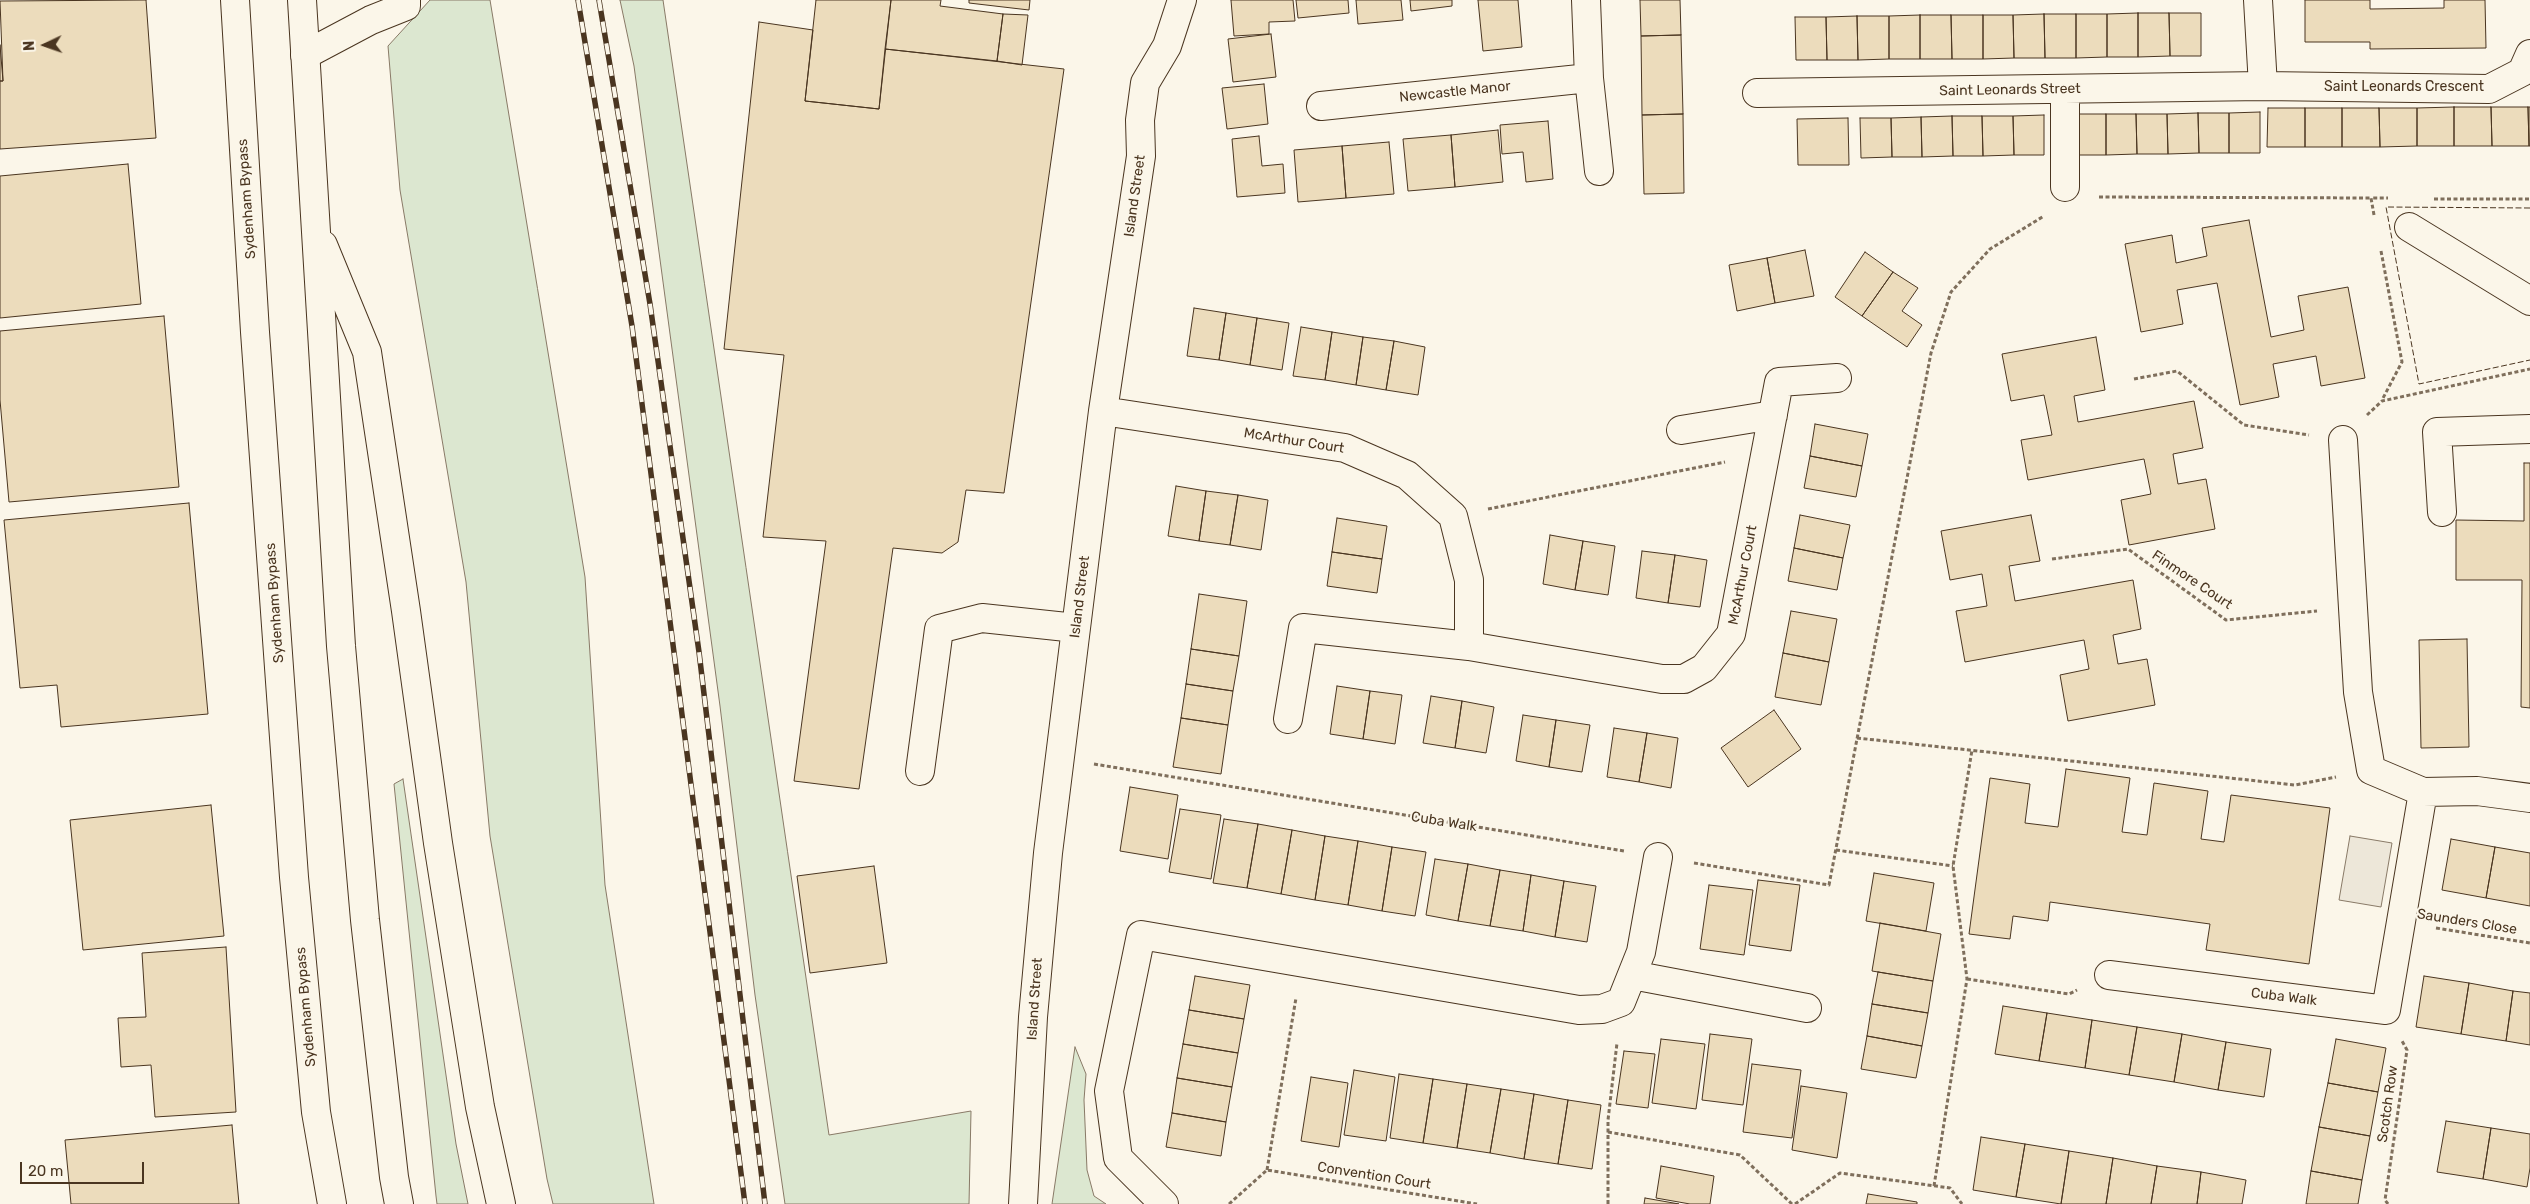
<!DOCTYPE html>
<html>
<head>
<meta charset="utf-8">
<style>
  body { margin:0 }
  #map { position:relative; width:2530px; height:1204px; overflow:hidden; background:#fbf6e9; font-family:Rubik,sans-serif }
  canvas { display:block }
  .north { position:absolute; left:20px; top:20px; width:50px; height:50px; -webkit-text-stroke:4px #fbf6e9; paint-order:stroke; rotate:267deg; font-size:14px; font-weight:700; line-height:20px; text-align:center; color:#4a3520 }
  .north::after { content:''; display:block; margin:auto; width:18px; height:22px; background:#4a3520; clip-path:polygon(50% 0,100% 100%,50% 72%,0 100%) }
  .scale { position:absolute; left:20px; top:1162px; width:124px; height:22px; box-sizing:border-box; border:2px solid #4a3520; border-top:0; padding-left:6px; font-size:15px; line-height:18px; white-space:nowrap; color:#4a3520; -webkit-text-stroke:4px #fbf6e9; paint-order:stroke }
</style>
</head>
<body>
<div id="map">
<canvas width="2530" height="1204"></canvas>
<div class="north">N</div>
<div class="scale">20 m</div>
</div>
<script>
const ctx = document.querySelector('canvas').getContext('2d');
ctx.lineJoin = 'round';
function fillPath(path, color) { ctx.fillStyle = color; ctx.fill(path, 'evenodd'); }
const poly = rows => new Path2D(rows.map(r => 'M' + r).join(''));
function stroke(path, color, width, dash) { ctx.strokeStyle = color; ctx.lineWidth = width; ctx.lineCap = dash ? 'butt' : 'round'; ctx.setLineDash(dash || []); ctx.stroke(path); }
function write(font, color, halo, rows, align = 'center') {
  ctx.font = font + ' Rubik,sans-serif'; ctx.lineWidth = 4; ctx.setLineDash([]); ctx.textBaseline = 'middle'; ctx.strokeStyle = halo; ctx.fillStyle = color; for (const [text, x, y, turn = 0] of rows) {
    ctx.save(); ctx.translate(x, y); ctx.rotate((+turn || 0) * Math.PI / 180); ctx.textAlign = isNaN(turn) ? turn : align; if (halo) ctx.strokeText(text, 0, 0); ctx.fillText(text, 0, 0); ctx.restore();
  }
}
const green = poly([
  [430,0,490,0,585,577,605,885,654,1204,553,1204,547,1179,490,836,466,582,400,190,388,46,430,0],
  [620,0,663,0,829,1135,971,1111,969,1204,785,1204,755,995,720,706,634,66,620,0],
  [403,779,456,1144,468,1204,437,1204,436,1196,394,784,403,779],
  [1075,1047,1086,1074,1084,1100,1087,1170,1094,1196,1106,1204,1052,1204,1075,1047]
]);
fillPath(green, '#dce7d0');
stroke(green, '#887966', 1);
const parking = poly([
  [2350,836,2392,843,2381,907,2339,900,2350,836]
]);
fillPath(parking, '#ede7d9');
stroke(parking, '#887966', 1);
const building = poly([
  [146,0,156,138,0,149,0,81,3,81,0,1,146,0],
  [816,0,891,0,879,109,805,101,816,0],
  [891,0,941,0,940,6,1003,14,997,61,885,49,891,0],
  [969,0,1030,0,1029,10,969,3,969,0],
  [1231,0,1293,0,1295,21,1269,22,1269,34,1234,36,1231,0],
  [1296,0,1348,0,1349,13,1298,18,1296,0],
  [1356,0,1401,0,1403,20,1358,24,1356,0],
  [1410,0,1452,0,1452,6,1411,11,1410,0],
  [1478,0,1518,0,1522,47,1483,51,1478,0],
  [1640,0,1680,0,1681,35,1641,36,1640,0],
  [2305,0,2370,0,2370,9,2444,8,2444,0,2485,0,2486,48,2370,49,2370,42,2305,42,2305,0],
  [2138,13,2169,13,2170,56,2138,57,2138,13],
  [2138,13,2138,57,2107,57,2107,14,2138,13],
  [2169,13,2201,13,2201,56,2170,56,2169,13],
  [1003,14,1028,15,1022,65,997,61,1003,14],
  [2044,14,2076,14,2076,58,2045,58,2044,14],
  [2044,14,2045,58,2014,58,2013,15,2044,14],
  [2076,14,2107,14,2107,57,2076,58,2076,14],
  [1920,15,1951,15,1952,59,1920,59,1920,15],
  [1920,15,1920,59,1889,59,1889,16,1920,15],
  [1951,15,1983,15,1983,59,1952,59,1951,15],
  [1983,15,2013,15,2014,58,1983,59,1983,15],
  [1857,16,1889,16,1889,59,1858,60,1857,16],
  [1857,16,1858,60,1827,60,1826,17,1857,16],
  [1795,17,1826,17,1827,60,1796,60,1795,17],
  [759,22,813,30,805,101,879,109,885,49,1064,69,1004,493,966,490,958,542,942,553,893,548,859,789,794,781,826,541,763,537,784,355,724,349,759,22],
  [1271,34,1276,77,1233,82,1228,39,1271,34],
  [1681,35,1683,114,1642,115,1641,36,1681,35],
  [0,45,3,81,0,81,0,45],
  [1264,84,1268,124,1227,129,1222,88,1264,84],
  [2454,107,2454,146,2417,146,2417,108,2454,107],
  [2454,107,2491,107,2492,146,2454,146,2454,107],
  [2491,107,2528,107,2529,146,2492,146,2491,107],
  [2528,107,2530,107,2530,146,2529,146,2528,107],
  [2268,108,2305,108,2305,147,2267,147,2268,108],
  [2305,108,2342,108,2342,147,2305,147,2305,108],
  [2342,108,2379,108,2380,147,2342,147,2342,108],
  [2379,108,2417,108,2417,146,2380,147,2379,108],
  [2260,112,2260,153,2229,153,2229,113,2260,112],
  [2198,113,2229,113,2229,153,2199,153,2198,113],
  [2198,113,2199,153,2168,154,2167,114,2198,113],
  [1683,114,1684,193,1644,194,1642,115,1683,114],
  [2075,114,2106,114,2106,155,2075,155,2075,114],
  [2106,114,2136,114,2137,154,2106,155,2106,114],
  [2136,114,2167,114,2168,154,2137,154,2136,114],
  [2044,115,2044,155,2014,155,2013,116,2044,115],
  [1952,116,1982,116,1983,156,1953,156,1952,116],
  [1952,116,1953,156,1922,157,1921,117,1952,116],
  [1982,116,2013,116,2014,155,1983,156,1982,116],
  [1921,117,1922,157,1892,157,1891,118,1921,117],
  [1848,118,1849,165,1798,165,1797,119,1848,118],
  [1860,118,1891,118,1892,157,1861,158,1860,118],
  [1548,121,1553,179,1526,182,1523,152,1502,154,1500,125,1548,121],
  [1498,130,1503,182,1455,187,1451,135,1498,130],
  [1451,135,1455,187,1408,191,1403,139,1451,135],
  [1259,136,1262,166,1283,164,1285,193,1237,197,1232,139,1259,136],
  [1389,142,1394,194,1346,198,1342,146,1389,142],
  [1342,146,1346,198,1298,202,1294,150,1342,146],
  [128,164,141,304,0,318,0,176,128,164],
  [2249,220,2271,337,2304,330,2298,296,2348,287,2365,378,2321,386,2316,356,2273,364,2279,397,2240,405,2217,283,2177,290,2183,324,2141,332,2125,244,2172,235,2176,263,2207,256,2202,228,2249,220],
  [1805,250,1814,296,1775,303,1767,258,1805,250],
  [1865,252,1893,272,1862,316,1835,297,1865,252],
  [1767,258,1775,303,1737,311,1729,265,1767,258],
  [1893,272,1918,288,1902,311,1922,325,1907,347,1862,316,1893,272],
  [1194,308,1226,313,1219,360,1187,356,1194,308],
  [1226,313,1257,318,1250,365,1219,360,1226,313],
  [164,316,179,487,9,502,0,400,0,331,164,316],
  [1257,318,1289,323,1282,370,1250,365,1257,318],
  [1301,327,1332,332,1325,380,1293,376,1301,327],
  [1332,332,1363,337,1356,385,1325,380,1332,332],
  [1363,337,1394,341,1386,390,1356,385,1363,337],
  [2096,337,2105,390,2074,396,2078,422,2194,401,2203,448,2173,454,2178,484,2206,479,2215,529,2129,545,2121,500,2151,494,2144,459,2028,480,2021,440,2052,435,2044,395,2011,401,2002,354,2096,337],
  [1394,341,1425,347,1418,395,1386,390,1394,341],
  [1815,424,1868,434,1862,466,1810,456,1815,424],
  [1810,456,1862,466,1856,497,1804,488,1810,456],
  [2524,463,2530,463,2530,708,2521,707,2522,580,2456,580,2456,520,2524,521,2524,463],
  [1176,486,1206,491,1199,541,1168,536,1176,486],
  [1206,491,1238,495,1230,545,1199,541,1206,491],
  [1238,495,1268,500,1261,550,1230,545,1238,495],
  [189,503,208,714,61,727,57,685,20,688,4,520,189,503],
  [1800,515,1850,525,1843,558,1794,548,1800,515],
  [2031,515,2040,561,2009,566,2015,601,2133,580,2141,629,2113,635,2118,664,2147,659,2155,705,2068,721,2060,675,2089,669,2084,640,1965,662,1956,611,1987,606,1982,574,1950,580,1941,531,2031,515],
  [1337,518,1387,526,1382,559,1332,552,1337,518],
  [1550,535,1583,541,1575,590,1543,584,1550,535],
  [1583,541,1615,546,1608,595,1575,590,1583,541],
  [1794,548,1843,558,1837,590,1788,581,1794,548],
  [1642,551,1675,555,1668,603,1636,598,1642,551],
  [1332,552,1382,559,1377,593,1327,586,1332,552],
  [1675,555,1707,560,1700,607,1668,603,1675,555],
  [1199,594,1247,601,1239,656,1191,649,1199,594],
  [1791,611,1837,619,1829,662,1783,653,1791,611],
  [2467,639,2469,747,2421,748,2419,640,2467,639],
  [1191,649,1239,656,1233,691,1186,684,1191,649],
  [1783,653,1829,662,1821,705,1775,697,1783,653],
  [1186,684,1233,691,1228,725,1181,718,1186,684],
  [1337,686,1370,691,1363,739,1330,734,1337,686],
  [1370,691,1402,695,1395,744,1363,739,1370,691],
  [1431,696,1462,701,1455,748,1423,743,1431,696],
  [1462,701,1494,707,1486,753,1455,748,1462,701],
  [1774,710,1801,749,1748,787,1721,748,1774,710],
  [1523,715,1556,720,1549,767,1516,761,1523,715],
  [1181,718,1228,725,1221,774,1173,767,1181,718],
  [1556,720,1590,725,1582,772,1549,767,1556,720],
  [1614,728,1647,733,1639,782,1607,777,1614,728],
  [1647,733,1678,738,1671,788,1639,782,1647,733],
  [2066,769,2130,778,2122,832,2147,835,2154,783,2208,791,2201,839,2224,842,2231,795,2330,808,2309,964,2206,950,2210,924,2050,902,2048,921,2013,916,2010,939,1969,934,1990,778,2030,784,2025,823,2058,827,2066,769],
  [1130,787,1178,795,1168,859,1120,851,1130,787],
  [211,805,224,936,83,950,70,820,211,805],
  [1180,809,1221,815,1211,879,1169,872,1180,809],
  [1224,819,1258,824,1247,888,1213,883,1224,819],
  [1258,824,1292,830,1281,894,1247,888,1258,824],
  [1292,830,1325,836,1315,900,1281,894,1292,830],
  [1325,836,1358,841,1348,905,1315,900,1325,836],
  [2451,839,2495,847,2486,898,2442,890,2451,839],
  [1358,841,1392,847,1382,911,1348,905,1358,841],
  [1392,847,1426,852,1415,916,1382,911,1392,847],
  [2495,847,2530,853,2530,906,2486,898,2495,847],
  [1435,859,1468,864,1458,921,1426,915,1435,859],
  [1468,864,1500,870,1490,926,1458,921,1468,864],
  [874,866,887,963,810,973,797,876,874,866],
  [1500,870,1531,875,1523,931,1490,926,1500,870],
  [1874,873,1934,883,1926,931,1866,921,1874,873],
  [1531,875,1564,881,1555,937,1523,931,1531,875],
  [1758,880,1800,885,1791,951,1749,945,1758,880],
  [1564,881,1596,886,1587,942,1555,937,1564,881],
  [1709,885,1753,890,1744,955,1700,949,1709,885],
  [1880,923,1941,934,1933,981,1872,971,1880,923],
  [226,947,236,1112,155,1117,151,1065,121,1067,118,1018,146,1017,142,953,226,947],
  [1878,972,1933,981,1928,1013,1872,1004,1878,972],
  [1195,976,1250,985,1244,1019,1189,1010,1195,976],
  [2424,976,2469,983,2461,1034,2416,1027,2424,976],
  [2469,983,2513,991,2506,1041,2461,1034,2469,983],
  [2513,991,2530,993,2530,1045,2506,1041,2513,991],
  [1872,1004,1928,1013,1922,1046,1867,1036,1872,1004],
  [2003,1006,2047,1013,2039,1061,1995,1054,2003,1006],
  [1189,1010,1244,1019,1238,1053,1183,1044,1189,1010],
  [2047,1013,2092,1020,2085,1068,2039,1061,2047,1013],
  [2092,1020,2137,1027,2129,1075,2085,1068,2092,1020],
  [2137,1027,2182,1034,2174,1082,2129,1075,2137,1027],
  [1710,1034,1752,1039,1743,1105,1702,1100,1710,1034],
  [2182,1034,2226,1042,2218,1090,2174,1082,2182,1034],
  [1867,1036,1922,1046,1916,1078,1861,1069,1867,1036],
  [1661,1039,1705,1044,1696,1109,1652,1103,1661,1039],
  [2336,1039,2386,1048,2378,1092,2328,1083,2336,1039],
  [2226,1042,2271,1049,2264,1097,2218,1090,2226,1042],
  [1183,1044,1238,1053,1232,1087,1177,1078,1183,1044],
  [1624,1051,1655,1054,1648,1108,1616,1104,1624,1051],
  [1752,1064,1801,1070,1792,1138,1743,1132,1752,1064],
  [1354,1070,1395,1077,1386,1141,1344,1135,1354,1070],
  [1399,1074,1433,1079,1423,1143,1390,1138,1399,1074],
  [1311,1077,1348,1083,1339,1147,1301,1141,1311,1077],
  [1177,1078,1232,1087,1226,1122,1172,1113,1177,1078],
  [1433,1079,1467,1084,1457,1148,1423,1143,1433,1079],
  [2328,1083,2378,1092,2370,1136,2319,1127,2328,1083],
  [1467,1084,1501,1089,1490,1153,1457,1148,1467,1084],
  [1801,1086,1847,1093,1837,1158,1792,1150,1801,1086],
  [1501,1089,1534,1094,1524,1159,1490,1153,1501,1089],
  [1534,1094,1568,1100,1558,1164,1524,1159,1534,1094],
  [1568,1100,1601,1105,1592,1169,1558,1164,1568,1100],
  [1172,1113,1226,1122,1221,1156,1166,1147,1172,1113],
  [2446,1121,2491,1128,2483,1179,2437,1172,2446,1121],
  [232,1125,239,1204,71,1204,65,1140,232,1125],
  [2319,1127,2370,1136,2362,1180,2311,1171,2319,1127],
  [2491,1128,2530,1134,2530,1168,2527,1187,2483,1179,2491,1128],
  [1981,1137,2025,1144,2016,1197,1973,1190,1981,1137],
  [2025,1144,2069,1151,2061,1204,2016,1197,2025,1144],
  [2069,1151,2113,1158,2106,1204,2061,1204,2069,1151],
  [2113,1158,2157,1166,2151,1204,2106,1204,2113,1158],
  [1661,1166,1714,1176,1710,1204,1690,1204,1656,1198,1661,1166],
  [2157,1166,2201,1172,2197,1204,2151,1204,2157,1166],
  [2311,1171,2362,1180,2358,1204,2306,1204,2311,1171],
  [2201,1172,2246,1180,2242,1204,2197,1204,2201,1172],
  [1868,1194,1917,1202,1917,1204,1866,1204,1868,1194],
  [1645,1198,1679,1204,1644,1204,1645,1198]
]);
fillPath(building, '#ecdcbc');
stroke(building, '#4a3520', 1);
const minor = poly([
  [1586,0,1589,78,1599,171],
  [2258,0,2263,86],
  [305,55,371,20,406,6,406,0],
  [1757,93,2263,86,2489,89,2522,72,2530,54],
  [1321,106,1589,78],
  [2065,187,2065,89],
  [2409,227,2530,301],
  [1103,411,1345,448,1407,475,1453,516,1469,580,1469,646],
  [1681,430,1773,415],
  [2343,440,2358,692,2371,770,2423,792,2477,791,2530,798],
  [2442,512,2437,432,2530,429],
  [1288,719,1303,628,1469,646,1662,679,1684,679,1704,668,1731,634,1779,382,1837,378],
  [920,771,939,629,982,618,1076,628],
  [1632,975,1807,1008],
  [2109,975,2386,1010,2423,792],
  [1023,1204,1033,1017,1048,853,1103,411,1141,156,1140,120,1145,83,1167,46,1182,0],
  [1164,1204,1118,1158,1109,1091,1141,935,1579,1010,1602,1009,1621,1002,1641,952,1658,857]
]);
const highway = poly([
  [235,0,255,332,294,877,316,1112,332,1204],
  [302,0,341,646,365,920,394,1177,399,1204],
  [323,245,367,352,406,611,438,843,480,1107,501,1204]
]);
stroke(minor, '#4a3520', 30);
stroke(highway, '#4a3520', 30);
stroke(poly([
  [2099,197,2371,198],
  [2434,199,2530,199],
  [2374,215,2371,198,2388,198],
  [2381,251,2402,362,2382,400],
  [2134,379,2177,371,2244,425,2309,435],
  [2367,415,2382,401,2530,369],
  [1488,509,1725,462],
  [2052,559,2128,549,2226,620,2317,611],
  [1857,738,2295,785,2336,777],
  [1094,764,1624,851],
  [1836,850,1953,866],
  [1694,863,1829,885,1931,353,1951,292,1990,249,2044,216],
  [2436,928,2530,943],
  [1967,979,2069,994,2077,990],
  [1608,1132,1740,1155,1792,1204],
  [1267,1170,1296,998],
  [1934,1186,1967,979,1953,866,1972,750],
  [1229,1204,1267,1170,1477,1204],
  [1608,1204,1608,1120,1617,1043],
  [1795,1204,1840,1173,1950,1188,1962,1204],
  [2388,1204,2385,1200,2407,1050,2402,1041]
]), '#7f6f5c', 3, [4, 2.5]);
stroke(minor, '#fbf6e9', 28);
stroke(highway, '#fbf6e9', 28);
const rail = poly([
  [578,0,632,326,745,1204],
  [599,0,650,304,699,652,765,1204]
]);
stroke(rail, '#4a3520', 5.5);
stroke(rail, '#fbf6e9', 4, [11]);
stroke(poly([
  [2530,208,2386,207,2419,384,2530,360]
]), '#4a3520', 1, [6, 2.5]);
write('14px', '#4a3520', '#fbf6e9', [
  ["Saint Leonards Crescent",2404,87],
  ["Saint Leonards Street",2010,90,-1],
  ["Newcastle Manor",1455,92,-6],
  ["Island Street",1135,196,-82],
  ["Sydenham Bypass",247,199,-94],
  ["McArthur Court",1294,441,9],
  ["McArthur Court",1743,575,-79],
  ["Finmore Court",2192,580,34],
  ["Island Street",1080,597,-83],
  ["Sydenham Bypass",275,603,-94],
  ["Cuba Walk",1444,822,9],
  ["Saunders Close",2467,922,9],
  ["Cuba Walk",2284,997,7],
  ["Island Street",1035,999,-86],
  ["Sydenham Bypass",306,1007,-95],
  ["Scotch Row",2388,1104,-82],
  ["Convention Court",1374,1176,9]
]);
</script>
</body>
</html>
